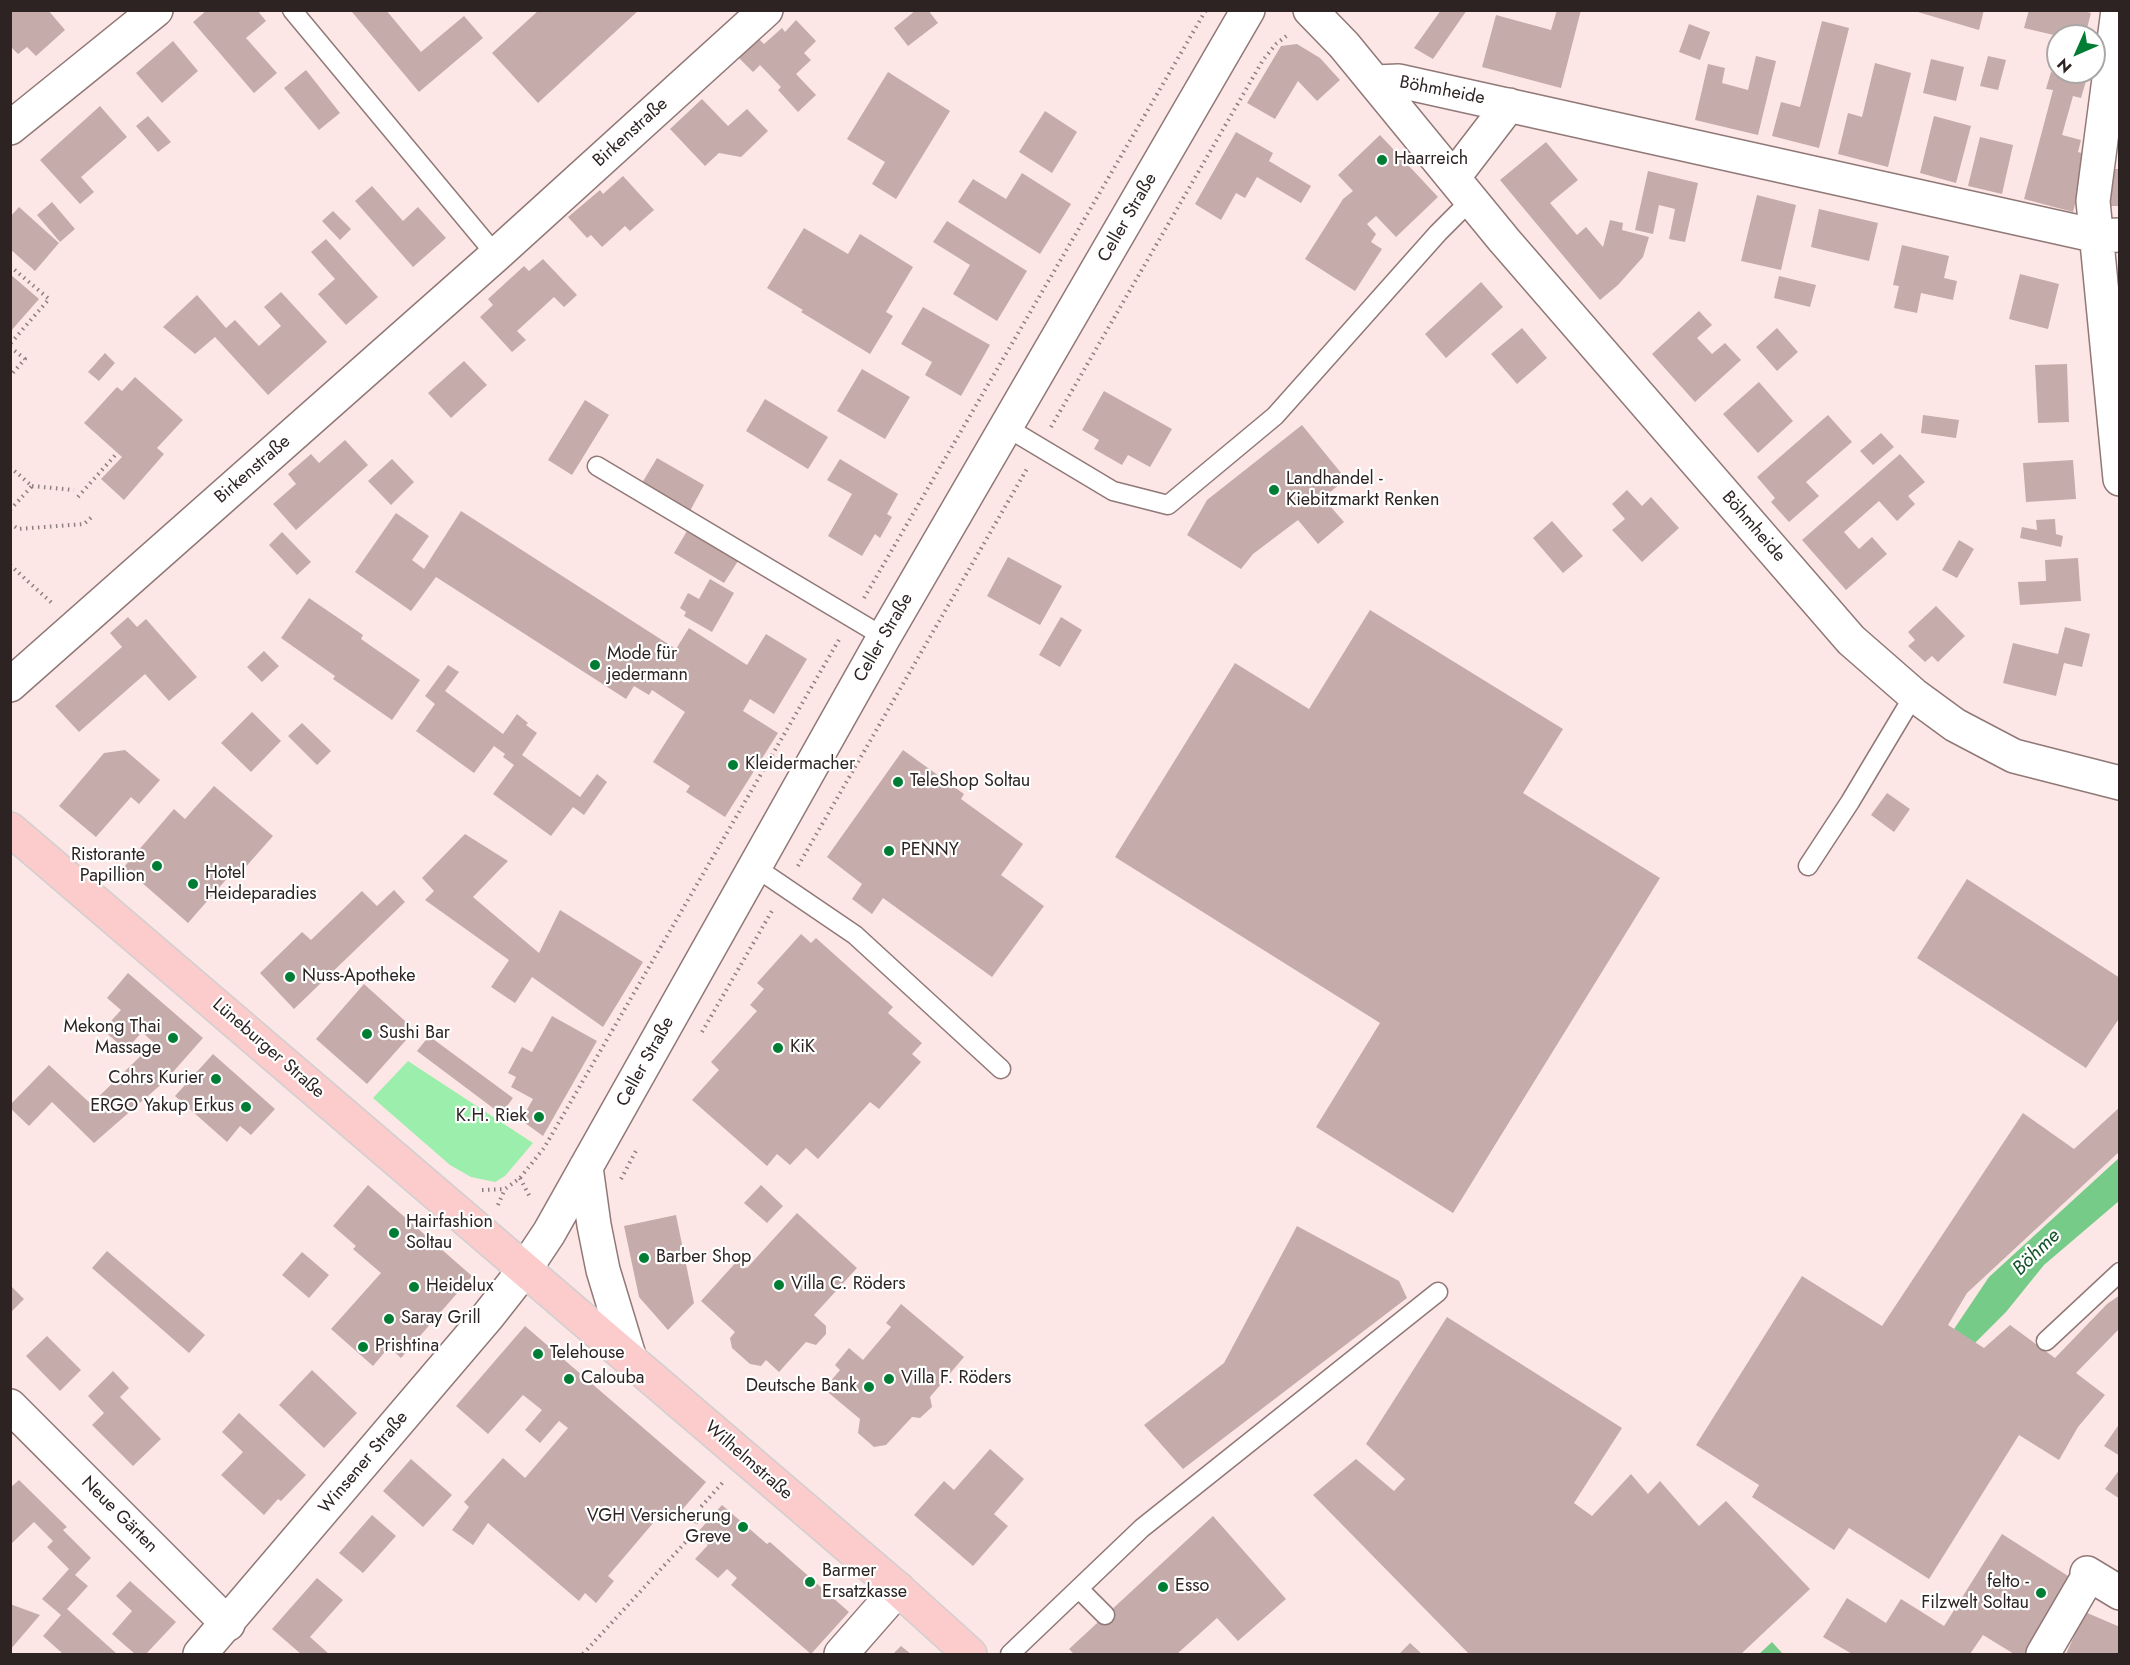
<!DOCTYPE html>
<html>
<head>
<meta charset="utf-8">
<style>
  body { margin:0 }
  #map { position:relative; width:2130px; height:1665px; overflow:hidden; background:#fde7e6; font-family:Jost,sans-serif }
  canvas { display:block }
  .frame { position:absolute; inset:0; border:12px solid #2d2323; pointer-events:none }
  .north { position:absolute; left:2046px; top:24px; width:60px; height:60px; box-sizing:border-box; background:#fff; border:2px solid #aba7a7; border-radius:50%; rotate:225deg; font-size:16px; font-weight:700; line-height:24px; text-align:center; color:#2d2323 }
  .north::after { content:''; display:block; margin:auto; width:21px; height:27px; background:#007d35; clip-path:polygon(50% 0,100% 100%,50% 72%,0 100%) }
</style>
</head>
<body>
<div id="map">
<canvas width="2130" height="1665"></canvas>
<div class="frame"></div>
<div class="north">N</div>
</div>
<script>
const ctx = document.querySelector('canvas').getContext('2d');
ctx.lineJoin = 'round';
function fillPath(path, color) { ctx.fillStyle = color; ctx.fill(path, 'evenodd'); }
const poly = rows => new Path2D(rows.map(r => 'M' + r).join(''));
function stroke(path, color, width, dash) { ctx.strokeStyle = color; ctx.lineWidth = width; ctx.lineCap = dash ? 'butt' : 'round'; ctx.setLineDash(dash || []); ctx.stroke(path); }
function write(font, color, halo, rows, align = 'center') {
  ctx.font = font + ' Jost,sans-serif'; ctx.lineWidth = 4.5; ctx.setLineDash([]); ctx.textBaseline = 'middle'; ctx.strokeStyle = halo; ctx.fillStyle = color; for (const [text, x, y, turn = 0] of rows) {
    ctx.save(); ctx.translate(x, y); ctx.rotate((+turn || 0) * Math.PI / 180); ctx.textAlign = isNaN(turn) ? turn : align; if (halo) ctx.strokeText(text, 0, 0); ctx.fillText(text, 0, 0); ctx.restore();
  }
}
fillPath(poly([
  [408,1061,533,1143,505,1176,495,1182,471,1177,450,1165,373,1098]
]), '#9ceeac');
fillPath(poly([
  [2119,1158,2119,1201,2044,1265,2006,1312,1975,1343,1954,1329,1989,1277],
  [1772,1642,1783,1654,1759,1654]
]), '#76cb88');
fillPath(poly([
  [10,10,48,10,65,30,36,56,27,47,18,54,10,46],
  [207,10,257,10,266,21,246,38,277,73,254,93,193,22],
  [353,10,386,10,421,52,464,16,483,38,419,92,352,12],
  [539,10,639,10,538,103,492,53],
  [916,10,928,10,938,23,908,46,894,28],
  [1441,10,1467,10,1433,59,1414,48],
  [1557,10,1581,10,1561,88,1482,67,1496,15,1551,30],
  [1911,10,1984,10,1979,30],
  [2029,10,2081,10,2091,13,2085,36,2058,36,2024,28],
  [796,20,816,41,804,53,811,60,796,74,816,95,798,112,778,90,781,87,760,65,753,72,739,58,759,39,764,44,782,28,785,32],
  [1822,21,1849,28,1819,148,1772,136,1781,102,1800,107],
  [1689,24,1710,32,1700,60,1679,52],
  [173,41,198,71,162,103,136,73],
  [1297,44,1320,58,1340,80,1317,101,1298,81,1275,119,1247,103,1281,46],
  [1756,56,1776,61,1758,135,1695,120,1708,64,1725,68,1722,83,1748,90],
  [1988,56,2006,60,1998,90,1980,86],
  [1931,59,1964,67,1956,101,1923,93],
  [1875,63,1911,73,1888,167,1838,154,1848,113,1862,117],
  [306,70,340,113,319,130,284,88],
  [888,72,950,111,896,199,872,184,885,162,847,139],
  [2051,72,2086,81,2081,98,2073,96,2062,135,2081,140,2078,152,2088,155,2073,212,2024,199,2053,90,2046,89],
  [702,99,728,126,747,109,768,131,741,157,719,153,705,166,670,129],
  [100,106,127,137,81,177,94,192,80,204,40,160],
  [1045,111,1077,132,1052,173,1019,152],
  [148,116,171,142,158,152,136,126],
  [1934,116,1971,126,1956,183,1920,173],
  [1236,132,1273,153,1269,161,1311,186,1301,203,1257,177,1245,198,1236,193,1221,220,1195,204],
  [1380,135,1438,197,1396,237,1376,216,1367,224,1376,234,1371,242,1382,249,1355,291,1305,259,1343,199,1353,191,1338,175],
  [1980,137,2013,145,2002,194,1968,186],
  [1546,142,1578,180,1550,203,1577,235,1586,227,1603,247,1610,220,1623,223,1622,230,1649,237,1643,257,1618,285,1600,300,1500,180],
  [2106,169,2120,169,2120,206,2107,206],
  [1648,171,1698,183,1685,242,1669,239,1675,209,1659,205,1653,234,1635,230],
  [1022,173,1071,204,1040,254,958,202,973,179,1006,199],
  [623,176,654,210,630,231,625,226,602,247,591,235,587,238,568,217,600,190,603,194],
  [372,186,403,221,418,207,446,238,413,267,355,201],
  [1757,195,1796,205,1781,270,1741,261],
  [52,202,75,229,60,242,37,215],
  [19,207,59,243,35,271,10,249,10,217],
  [1819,209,1878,223,1869,261,1811,247],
  [333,211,351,229,340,240,322,221],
  [947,221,1027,271,997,321,953,294,970,265,933,242],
  [804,228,848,254,860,234,913,267,886,312,893,316,870,354,801,312,803,310,767,288],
  [326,239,378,297,346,325,318,294,335,279,311,252],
  [1902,245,1949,256,1944,278,1957,281,1953,300,1921,293,1917,313,1894,308,1899,286,1893,285],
  [543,259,577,295,564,307,554,297,517,331,526,340,512,352,480,317,493,305,488,299,524,266,529,271],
  [10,274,39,299,10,332],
  [2020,274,2059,284,2048,329,2009,319],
  [1779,276,1816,285,1810,307,1774,298],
  [1481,282,1503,307,1446,358,1425,334],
  [281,292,327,342,268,395,215,337,195,354,163,327,197,295,226,328,235,320,259,346,281,326,264,307],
  [923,307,990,345,961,396,925,375,932,362,901,344],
  [1699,311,1712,325,1697,338,1712,354,1725,343,1741,360,1695,402,1652,354],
  [1522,328,1547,358,1517,384,1491,354],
  [1777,328,1798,352,1777,371,1756,347],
  [105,353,115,363,99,381,88,372],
  [464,361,487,385,451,418,428,393],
  [2067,364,2069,422,2038,423,2035,365],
  [862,369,910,397,885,439,837,411],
  [135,377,183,420,157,448,164,454,124,500,101,479,122,457,84,423,117,387,122,391],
  [1759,382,1793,421,1758,453,1723,414],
  [1104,391,1172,429,1150,467,1128,455,1122,465,1094,449,1099,440,1082,430],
  [765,399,828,437,808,469,746,431],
  [585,400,609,415,572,475,548,460],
  [1828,415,1852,442,1806,482,1819,496,1789,522,1771,502,1775,498,1757,477],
  [1923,415,1959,420,1956,438,1921,433],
  [1302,425,1346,479,1323,498,1344,522,1318,544,1298,520,1253,554,1241,569,1187,535,1207,500],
  [1881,433,1894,447,1873,465,1860,451],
  [345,440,368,465,296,530,273,504,296,484,288,474,311,454,319,463],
  [1900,454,1925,482,1908,496,1915,504,1897,521,1879,501,1844,532,1859,549,1872,537,1887,554,1846,590,1802,540],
  [657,458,704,485,690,511,642,483],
  [392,459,414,482,391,505,368,481],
  [840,459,898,494,887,514,892,517,880,538,875,534,862,556,828,536,852,494,827,480],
  [2073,460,2076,499,2026,502,2023,463],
  [1627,490,1642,506,1651,497,1679,528,1642,562,1612,530,1625,519,1612,504],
  [461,511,676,649,689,628,747,665,766,634,807,659,774,714,750,699,743,711,778,733,725,817,686,792,690,786,653,762,685,712,652,690,649,695,634,686,626,699,436,577,411,611,355,572,396,513,429,536,412,560,424,569],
  [2055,519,2056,534,2063,536,2061,547,2020,538,2022,527,2037,530,2036,520],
  [1552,521,1583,556,1563,573,1533,538],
  [687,531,738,561,724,583,674,553],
  [282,532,311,562,297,575,269,545],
  [1959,540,1974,549,1957,578,1942,570],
  [1008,557,1062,586,1040,625,987,596],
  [2078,558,2081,601,2020,605,2018,582,2046,581,2045,560],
  [710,579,734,593,712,632,684,616,686,612,680,608,688,593,699,599],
  [309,598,363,635,361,639,420,680,392,720,333,679,335,676,281,638],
  [1936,606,1965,636,1938,662,1932,656,1925,662,1908,646,1915,640,1908,632],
  [1370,610,1563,729,1523,793,1660,878,1453,1213,1316,1127,1380,1023,1115,857,1235,663,1309,709],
  [128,617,137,627,146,619,197,677,169,701,145,674,79,732,55,706,122,647,110,633],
  [1061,617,1082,630,1060,667,1039,655],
  [2065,627,2090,634,2082,667,2064,663,2056,696,2003,683,2013,643,2058,654],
  [264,651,279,666,262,682,247,667],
  [448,665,459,672,445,691,503,734,517,714,528,723,526,725,537,733,522,755,580,797,597,774,607,782,584,815,573,807,551,836,493,794,514,765,503,757,505,754,494,746,474,773,416,731,435,704,425,696],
  [252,712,281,741,251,772,221,743],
  [302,723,331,751,317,765,288,736],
  [125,750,160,780,139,804,131,797,96,837,59,806,104,753],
  [903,750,964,794,961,799,1023,844,1001,875,1044,906,992,977,883,898,872,914,852,899,862,884,827,857],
  [214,786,273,836,243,870,238,866,188,923,124,867,174,809,185,819],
  [1887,793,1910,809,1894,832,1871,815],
  [465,834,508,861,473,897,539,953,560,910,643,962,603,1027,532,977,515,1003,491,987,509,960,425,900,434,891,422,878],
  [1967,879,2120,978,2120,1017,2086,1068,1917,958],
  [394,890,405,902,294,1009,260,973,302,932,311,940,362,891,377,906],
  [801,934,811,943,816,938,893,1007,888,1013,922,1043,912,1054,921,1062,879,1109,870,1102,818,1159,806,1148,790,1165,777,1154,767,1166,692,1100,719,1070,711,1062,757,1011,750,1005,764,989,757,983],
  [128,973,203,1038,165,1081,94,1143,52,1102,29,1126,10,1108,10,1105,49,1065,91,1104,154,1043,142,1032,126,1050,103,1030,121,1010,107,998],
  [364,984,415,1030,367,1084,316,1039],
  [552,1016,597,1041,543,1136,521,1120,533,1099,511,1087,516,1077,508,1073,522,1047,532,1052],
  [429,1036,513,1098,501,1114,417,1051],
  [213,1054,275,1109,251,1135,240,1126,227,1142,175,1096],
  [2120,1107,2120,1151,1967,1293,1948,1325,1984,1348,2010,1325,2055,1358,2107,1304,2120,1295,2120,1328,2076,1373,2105,1395,2078,1427,2059,1460,2019,1435,1929,1579,1849,1528,1834,1550,1752,1497,1759,1485,1696,1445,1802,1276,1882,1326,2023,1113,2074,1149],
  [368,1185,472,1276,401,1358,389,1347,373,1366,331,1329,381,1273,353,1249,356,1246,333,1226],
  [761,1185,783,1206,767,1223,744,1203],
  [797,1213,857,1268,814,1315,826,1326,826,1334,816,1345,806,1342,779,1372,766,1360,761,1366,750,1364,732,1348,730,1338,735,1332,701,1301,738,1260,747,1268],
  [676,1215,694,1303,668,1330,639,1297,624,1226],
  [1297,1226,1399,1281,1407,1298,1183,1469,1144,1425,1224,1363],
  [107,1251,205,1335,189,1353,92,1268],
  [302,1252,329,1275,309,1298,282,1275],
  [10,1285,24,1299,10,1313],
  [901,1304,964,1357,930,1397,932,1407,920,1418,912,1417,886,1445,874,1447,858,1433,860,1419,824,1389,840,1370,835,1365,849,1348,863,1360,891,1327,886,1323],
  [1447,1317,1622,1428,1574,1503,1592,1516,1631,1474,1648,1494,1660,1481,1699,1526,1726,1501,1810,1589,1741,1654,1469,1654,1313,1495,1356,1459,1394,1491,1405,1479,1366,1444],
  [525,1326,706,1482,675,1518,665,1509,608,1576,614,1581,596,1603,585,1593,579,1601,488,1523,473,1545,452,1530,469,1507,464,1502,503,1458,525,1478,568,1428,559,1421,540,1443,525,1430,542,1410,523,1395,488,1434,456,1406],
  [47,1336,81,1370,60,1391,26,1356],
  [312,1370,357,1413,324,1448,279,1405],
  [113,1371,129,1388,120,1397,161,1439,133,1466,92,1425,104,1413,88,1396],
  [239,1413,306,1475,281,1501,278,1499,264,1515,221,1475,243,1452,222,1432],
  [2120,1423,2120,1456,2104,1446],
  [990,1449,1024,1479,994,1514,1008,1526,973,1566,914,1515,944,1481,954,1490],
  [411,1459,452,1495,423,1527,383,1491],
  [2120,1469,2120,1499,2105,1489],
  [19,1480,67,1527,63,1530,91,1558,75,1575,88,1586,67,1609,117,1654,63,1654,43,1636,61,1615,42,1599,69,1569,47,1547,53,1541,34,1522,10,1545,10,1488],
  [722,1505,767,1544,770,1542,849,1612,811,1654,731,1585,737,1578,727,1569,718,1578,695,1559,708,1545,696,1534],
  [372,1515,396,1536,363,1573,339,1553],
  [1213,1516,1286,1599,1238,1641,1217,1618,1177,1654,1074,1654,1069,1649],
  [2002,1534,2076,1581,2031,1654,2014,1654,1983,1635,1970,1654,1852,1654,1823,1637,1847,1598,1886,1623,1901,1599,1944,1626],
  [317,1578,343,1600,310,1637,329,1654,301,1654,272,1629],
  [130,1581,176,1622,146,1654,135,1654,112,1634,132,1611,116,1596],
  [10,1604,40,1615,10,1650],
  [2085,1612,2120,1627,2120,1654,2066,1654],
  [1410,1643,1422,1654,1399,1654],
  [901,1646,911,1654,893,1654]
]), '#c5abaa');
const lane = poly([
  [292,10,496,255],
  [1006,427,1113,491,1168,505,1275,416,1438,233,1471,200],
  [597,466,884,637],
  [1808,866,1850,802,1914,695],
  [755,867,855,935,1001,1069],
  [2046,1341,2120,1272],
  [1079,1589,1105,1615],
  [1010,1654,1142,1528,1438,1292]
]);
const street = poly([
  [1310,10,1344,45,1504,240,1851,640,1914,695,1955,725,2014,756,2120,783],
  [2118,10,2093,201,2120,479],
  [1375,82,1399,81,2097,236,2120,235],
  [10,128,156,10],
  [1453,178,1509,105],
  [10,685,496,255,766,10],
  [10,1406,228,1624],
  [2087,1573,2120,1593],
  [841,1654,898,1589],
  [2043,1654,2089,1575]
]);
const secondary = poly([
  [586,1167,594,1225,603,1270,630,1359],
  [200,1654,488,1316,525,1269,549,1233,884,637,1248,10]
]);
const primary = poly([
  [10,829,898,1589,970,1654]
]);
stroke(lane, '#907877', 21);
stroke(street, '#907877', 36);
stroke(secondary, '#907877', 36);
stroke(primary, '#d1cfcf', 36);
stroke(poly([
  [10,266,49,299,10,344],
  [10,347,25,359,10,376],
  [1051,427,1263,60,1276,44,1289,34],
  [10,467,32,486,10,510],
  [32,486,74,490],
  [78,497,117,453],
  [10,523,18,529,84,524,94,515],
  [10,565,54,605],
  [864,598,1206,10],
  [798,866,1028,467],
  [702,1032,773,909],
  [520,1178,531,1199],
  [621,1179,637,1149],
  [482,1190,505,1189,520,1178,544,1148,840,638],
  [498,1205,505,1189],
  [583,1654,694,1533,699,1509,725,1480]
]), '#8e7f7e', 4, [1.5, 4.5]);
stroke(lane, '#fff', 18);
stroke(street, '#fff', 33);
stroke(secondary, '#fff', 33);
stroke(primary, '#fccbcb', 33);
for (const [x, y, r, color] of [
  [1382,160,6,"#007d35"],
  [1274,490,6,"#007d35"],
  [595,665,6,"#007d35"],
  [733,765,6,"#007d35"],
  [898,782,6,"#007d35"],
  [889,851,6,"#007d35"],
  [157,866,6,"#007d35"],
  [193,884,6,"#007d35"],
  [290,977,6,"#007d35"],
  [367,1034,6,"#007d35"],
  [173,1038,6,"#007d35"],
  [778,1048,6,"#007d35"],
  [216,1079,6,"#007d35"],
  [246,1107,6,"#007d35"],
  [539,1117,6,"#007d35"],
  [394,1233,6,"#007d35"],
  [644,1258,6,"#007d35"],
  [779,1285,6,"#007d35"],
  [414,1287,6,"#007d35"],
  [389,1319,6,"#007d35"],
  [363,1347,6,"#007d35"],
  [538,1354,6,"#007d35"],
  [569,1379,6,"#007d35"],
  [889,1379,6,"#007d35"],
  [869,1387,6,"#007d35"],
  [743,1527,6,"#007d35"],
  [810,1582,6,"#007d35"],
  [1163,1587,6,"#007d35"],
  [2041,1593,6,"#007d35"]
]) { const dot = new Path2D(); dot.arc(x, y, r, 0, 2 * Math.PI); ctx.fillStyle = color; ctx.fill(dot); stroke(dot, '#fff', 2); }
write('18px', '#2d2323', '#fff', [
  ["Böhmheide",1442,91,11],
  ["Birkenstraße",631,133,-42],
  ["Celler Straße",1128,218,-60],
  ["Birkenstraße",253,470,-41],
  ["Böhmheide",1753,527,49],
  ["Celler Straße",884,638,-60],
  ["Lüneburger Straße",268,1049,41],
  ["Celler Straße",646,1062,-61],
  ["Wilhelmstraße",748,1461,41],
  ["Winsener Straße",364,1463,-50],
  ["Neue Gärten",119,1515,45]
]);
write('18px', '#2d2323', '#fff', [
  ["Haarreich",1394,160],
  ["Landhandel -",1286,480],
  ["Kiebitzmarkt Renken",1286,501],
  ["Mode für",607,655],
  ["jedermann",607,676],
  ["Kleidermacher",745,765],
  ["TeleShop Soltau",910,782],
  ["PENNY",901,851],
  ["Ristorante",145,856,"right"],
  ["Papillion",145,877,"right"],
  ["Hotel",205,874],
  ["Heideparadies",205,895],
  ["Nuss-Apotheke",302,977],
  ["Mekong Thai",161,1028,"right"],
  ["Massage",161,1049,"right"],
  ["Sushi Bar",379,1034],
  ["KiK",790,1048],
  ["Cohrs Kurier",204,1079,"right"],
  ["ERGO Yakup Erkus",234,1107,"right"],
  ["K.H. Riek",527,1117,"right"],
  ["Hairfashion",406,1223],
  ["Soltau",406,1244],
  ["Barber Shop",656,1258],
  ["Villa C. Röders",791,1285],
  ["Heidelux",426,1287],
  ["Saray Grill",401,1319],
  ["Prishtina",375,1347],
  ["Telehouse",550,1354],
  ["Calouba",581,1379],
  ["Villa F. Röders",901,1379],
  ["Deutsche Bank",857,1387,"right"],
  ["VGH Versicherung",731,1517,"right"],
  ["Greve",731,1538,"right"],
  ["Barmer",822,1572],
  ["Ersatzkasse",822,1593],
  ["felto -",2029,1583,"right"],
  ["Filzwelt Soltau",2029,1604,"right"],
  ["Esso",1175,1587]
], 'left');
write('italic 20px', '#135126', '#fff', [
  ["Böhme",2037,1253,-44]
]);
</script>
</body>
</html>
